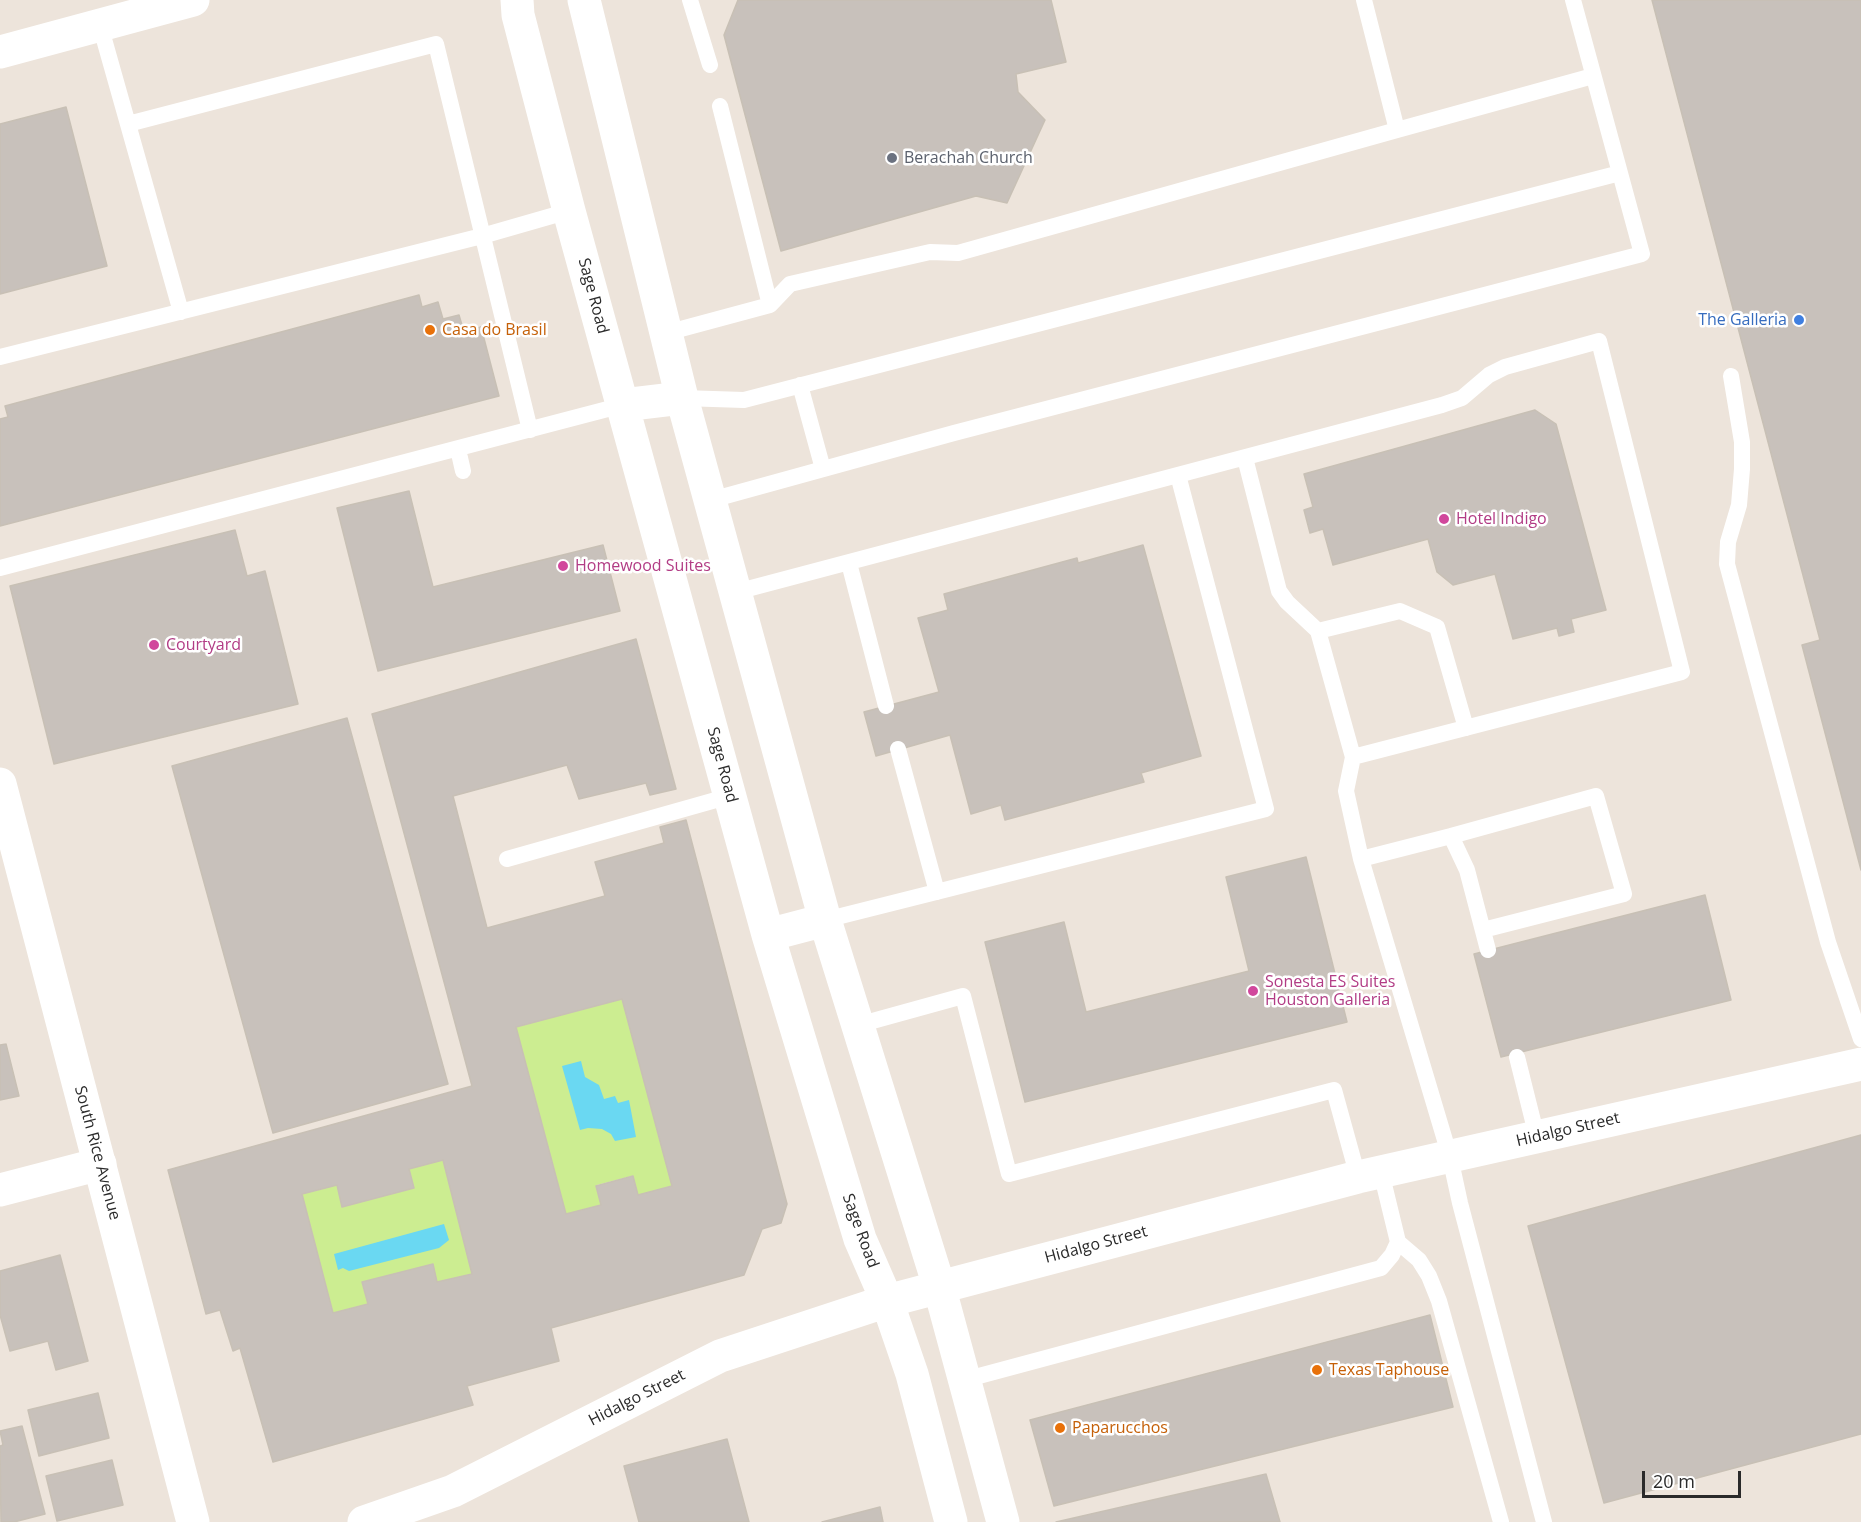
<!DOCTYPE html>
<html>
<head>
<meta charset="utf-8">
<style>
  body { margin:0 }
  #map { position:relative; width:1861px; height:1522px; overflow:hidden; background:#ede4db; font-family:"Open Sans",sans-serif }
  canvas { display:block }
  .scale { position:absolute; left:1642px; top:1471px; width:99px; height:27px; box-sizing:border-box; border:3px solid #2a2a2a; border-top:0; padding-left:8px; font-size:18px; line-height:21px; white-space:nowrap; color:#2a2a2a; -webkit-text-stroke:4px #fff; paint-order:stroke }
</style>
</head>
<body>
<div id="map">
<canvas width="1861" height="1522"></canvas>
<div class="scale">20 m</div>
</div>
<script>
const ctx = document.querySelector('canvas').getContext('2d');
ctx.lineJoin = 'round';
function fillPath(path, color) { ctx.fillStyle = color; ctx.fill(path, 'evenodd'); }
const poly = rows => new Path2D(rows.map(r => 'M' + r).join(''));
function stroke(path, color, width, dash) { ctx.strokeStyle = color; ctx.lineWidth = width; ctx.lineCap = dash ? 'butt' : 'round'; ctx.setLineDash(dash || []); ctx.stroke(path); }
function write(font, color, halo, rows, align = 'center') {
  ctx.font = font + ' "Open Sans",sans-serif'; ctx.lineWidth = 5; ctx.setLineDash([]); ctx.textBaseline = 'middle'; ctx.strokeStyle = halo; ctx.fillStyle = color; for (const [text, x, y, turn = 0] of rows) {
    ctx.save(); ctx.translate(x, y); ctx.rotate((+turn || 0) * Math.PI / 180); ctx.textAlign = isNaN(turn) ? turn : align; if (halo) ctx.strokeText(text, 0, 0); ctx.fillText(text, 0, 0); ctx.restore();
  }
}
fillPath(poly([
  [622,999,672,1186,638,1195,632,1176,597,1185,601,1205,566,1214,516,1027],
  [443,1160,472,1274,437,1282,433,1265,362,1283,368,1304,333,1313,302,1194,337,1185,343,1206,414,1188,409,1169]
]), '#cced91');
fillPath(poly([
  [581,1061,585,1077,599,1085,604,1099,615,1096,618,1103,629,1100,636,1137,615,1141,611,1134,602,1129,588,1128,580,1130,562,1066],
  [444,1224,449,1240,439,1248,349,1271,343,1268,338,1270,334,1254]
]), '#6ad8f2');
const building = poly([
  [738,0,1051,0,1066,62,1016,74,1018,92,1045,120,1007,203,976,196,781,251,724,35,738,0],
  [1652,0,1861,0,1861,870,1802,645,1820,640,1652,0],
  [66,107,107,266,0,294,0,124,66,107],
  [419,295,422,307,438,302,443,319,459,315,464,332,481,327,499,396,0,526,0,419,8,417,5,406,419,295],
  [1535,410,1556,424,1606,610,1571,619,1574,632,1559,636,1557,628,1513,639,1495,574,1453,585,1437,572,1428,539,1333,565,1323,529,1310,533,1304,510,1313,507,1304,474,1535,410],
  [409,491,433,587,603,545,620,611,378,671,337,508,409,491],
  [235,530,247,576,265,571,298,704,54,764,10,586,235,530],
  [1143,545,1201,756,1141,773,1144,782,1005,820,1001,805,971,814,950,735,876,756,864,712,939,692,918,618,948,610,944,594,1077,558,1078,563,1143,545],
  [636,639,676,789,650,795,646,783,579,799,567,765,453,796,487,928,605,896,595,862,664,843,660,827,686,820,787,1204,781,1223,762,1229,744,1275,551,1328,559,1361,467,1386,473,1405,273,1462,240,1348,233,1351,220,1310,206,1314,168,1170,472,1086,372,714,636,639],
  [622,999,672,1186,638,1195,633,1176,596,1186,601,1205,566,1214,516,1027,622,999],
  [443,1160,472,1274,437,1282,433,1264,362,1282,368,1304,333,1313,302,1194,337,1185,342,1207,414,1188,409,1169,443,1160],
  [347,718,448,1084,273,1133,172,766,347,718],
  [1306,857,1347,1022,1025,1102,985,942,1064,922,1086,1012,1249,971,1226,877,1306,857],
  [1705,895,1731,1000,1501,1057,1474,954,1705,895],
  [6,1044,19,1096,0,1100,0,1045,6,1044],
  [1861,1135,1861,1434,1604,1503,1528,1226,1861,1135],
  [60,1255,88,1361,56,1370,48,1341,10,1351,0,1315,0,1271,60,1255],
  [1430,1315,1453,1407,1054,1506,1030,1420,1430,1315],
  [98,1393,109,1438,39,1456,28,1410,98,1393],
  [22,1426,45,1514,14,1522,1,1522,0,1446,3,1445,0,1431,22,1426],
  [727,1439,749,1522,639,1522,624,1466,727,1439],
  [112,1460,123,1505,57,1521,46,1476,112,1460],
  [1266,1474,1280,1522,1056,1522,1266,1474],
  [880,1507,883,1522,822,1522,880,1507]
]);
fillPath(building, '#c8c1bb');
stroke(building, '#c8c0b5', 1.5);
stroke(poly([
  [690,0,710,65],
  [1364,0,1397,130,1593,76],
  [100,25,181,312],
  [720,106,770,305],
  [128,124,436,44,530,430],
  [666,333,770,305,790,284,930,252,958,253,1397,130],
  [0,357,482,236,569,211],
  [1731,376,1742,442,1742,469,1739,505,1728,542,1727,564,1828,942,1861,1039],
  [800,385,823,469],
  [682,398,744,400,1620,173],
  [458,449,463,471],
  [1245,458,1279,591,1287,602,1318,631,1353,757,1346,791,1361,859,1450,1157,1460,1203,1544,1522],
  [711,500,954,433,1642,254,1573,0],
  [849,563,886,706],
  [0,568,623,405],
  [736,592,1442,405,1462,398,1489,375,1505,367,1599,341,1682,672,1353,757],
  [1318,631,1400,611,1437,627,1466,728],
  [898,749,937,892],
  [1451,836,1596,796,1624,894,1483,930],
  [507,859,730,796],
  [1361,859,1451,836,1467,870,1488,950],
  [825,920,1266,809,1178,475],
  [858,1025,963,996,1009,1174,1334,1090,1358,1177],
  [1517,1057,1537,1137],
  [1398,1242,1419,1260,1429,1276,1439,1301,1501,1522],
  [964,1380,1381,1268,1392,1255,1398,1242,1381,1172]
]), '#fff', 16);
stroke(poly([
  [0,1190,100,1164]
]), '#fff', 33);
stroke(poly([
  [517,0,518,15,569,211,768,935,860,1239,887,1301,912,1374,951,1522],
  [584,0,682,398,825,920,939,1286,1003,1522],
  [0,52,193,0],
  [623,405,682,398],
  [0,784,193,1522],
  [768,935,825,920],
  [364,1522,453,1491,720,1356,887,1301,1358,1177,1861,1064]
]), '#fff', 33);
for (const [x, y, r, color] of [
  [892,158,6,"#6b7280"],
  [1799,320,6,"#3f7fe0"],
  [430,330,6,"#e8710a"],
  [1444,519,6,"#d1479c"],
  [563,566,6,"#d1479c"],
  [154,645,6,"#d1479c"],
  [1253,991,6,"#d1479c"],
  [1317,1370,6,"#e8710a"],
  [1060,1428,6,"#e8710a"]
]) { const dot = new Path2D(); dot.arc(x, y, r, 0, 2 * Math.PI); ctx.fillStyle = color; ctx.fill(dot); stroke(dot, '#fff', 2); }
write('16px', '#5b616d', '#fff', [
  ["Berachah Church",904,158]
], 'left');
write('16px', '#2a2a2a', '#fff', [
  ["Sage Road",593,296,75],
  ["Sage Road",722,765,75],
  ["Hidalgo Street",1568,1130,-13],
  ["South Rice Avenue",97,1153,75],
  ["Sage Road",860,1231,70],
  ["Hidalgo Street",1096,1245,-15],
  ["Hidalgo Street",637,1398,-27]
]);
write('16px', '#366cbe', '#fff', [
  ["The Galleria",1787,320]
], 'right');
write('16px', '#c56008', '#fff', [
  ["Casa do Brasil",442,330],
  ["Texas Taphouse",1329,1370],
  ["Paparucchos",1072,1428]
], 'left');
write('16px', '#b23c85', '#fff', [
  ["Hotel Indigo",1456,519],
  ["Homewood Suites",575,566],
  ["Courtyard",166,645],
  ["Sonesta ES Suites",1265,982],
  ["Houston Galleria",1265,1000]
], 'left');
</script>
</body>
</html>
